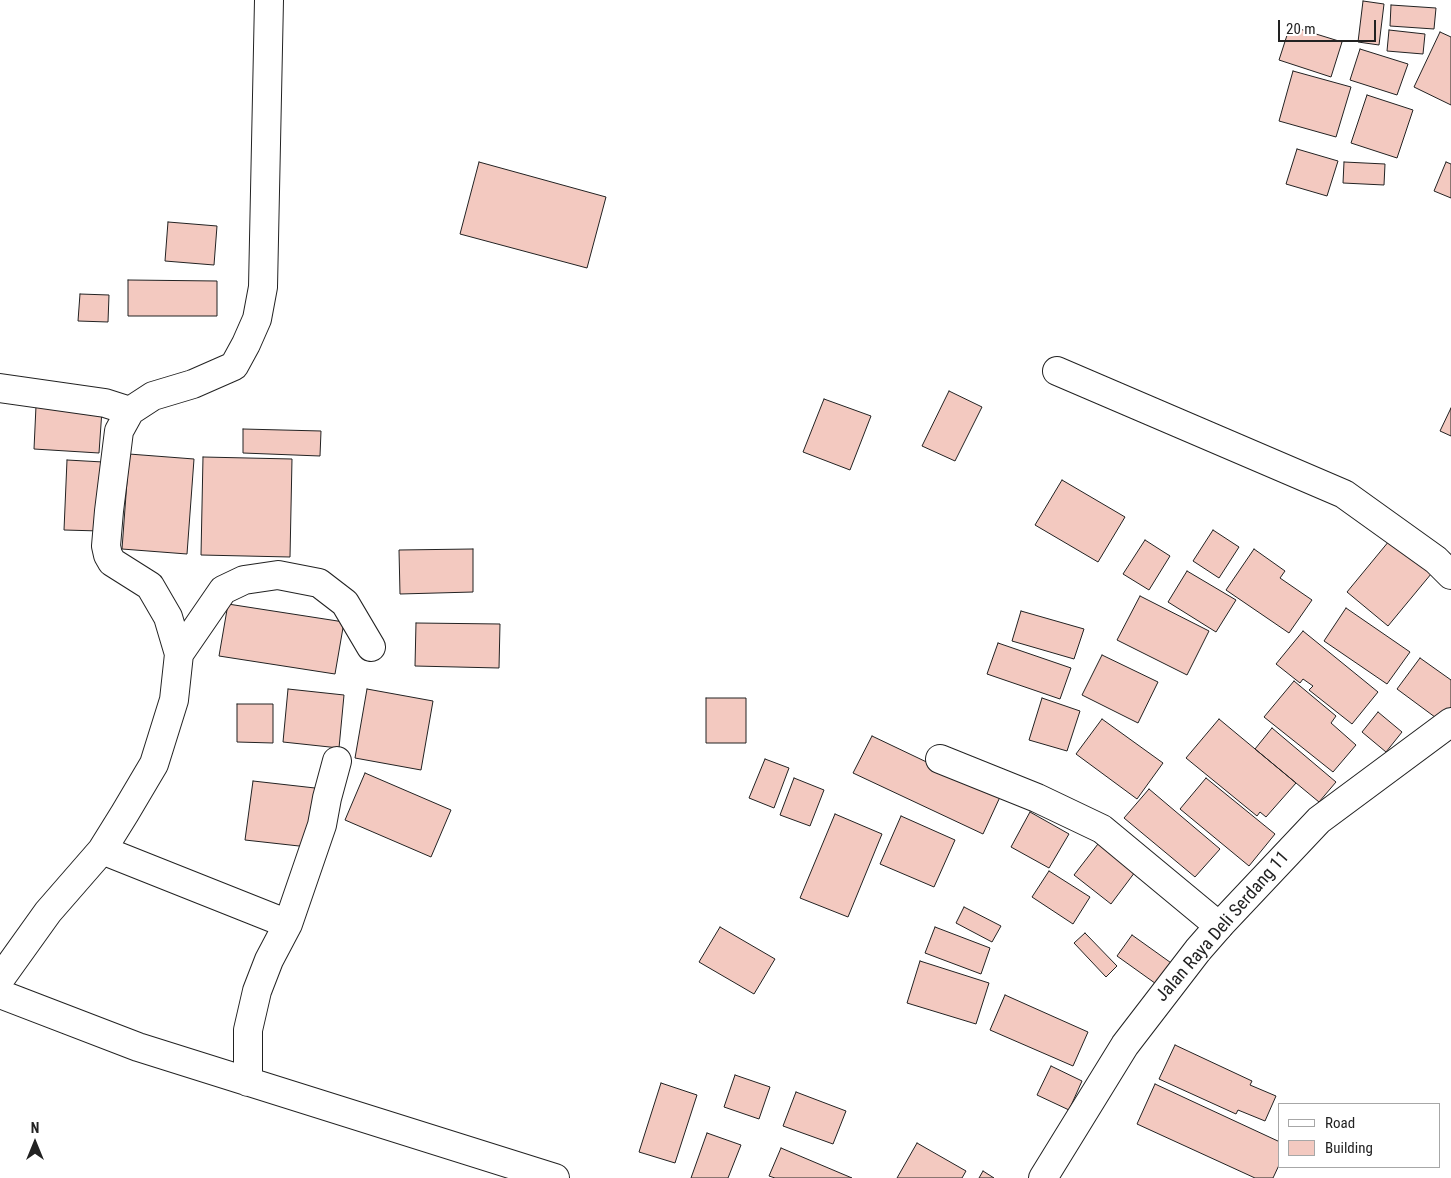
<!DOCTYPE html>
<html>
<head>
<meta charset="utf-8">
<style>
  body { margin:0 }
  #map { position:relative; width:1451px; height:1178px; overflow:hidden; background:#fff; font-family:"Roboto Condensed",sans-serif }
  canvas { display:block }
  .legend { position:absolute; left:1278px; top:1103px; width:162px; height:65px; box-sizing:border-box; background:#fff; border:1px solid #a7a7a7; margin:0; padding:6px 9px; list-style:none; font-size:15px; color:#222 }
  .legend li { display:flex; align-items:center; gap:10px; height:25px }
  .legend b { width:25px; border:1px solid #a7a7a7 }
  .north { position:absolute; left:10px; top:1118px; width:50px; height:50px; -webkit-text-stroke:4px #fff; paint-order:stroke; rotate:0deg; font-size:14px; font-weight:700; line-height:20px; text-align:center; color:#222 }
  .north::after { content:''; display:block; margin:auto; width:18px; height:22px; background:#222; clip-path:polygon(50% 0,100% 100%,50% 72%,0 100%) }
  .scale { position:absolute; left:1278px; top:20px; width:98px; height:22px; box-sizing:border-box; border:2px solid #222; border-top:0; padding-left:6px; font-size:15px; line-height:18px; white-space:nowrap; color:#222; -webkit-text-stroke:4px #fff; paint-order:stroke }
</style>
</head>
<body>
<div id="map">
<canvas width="1451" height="1178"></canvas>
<ul class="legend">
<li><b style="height:6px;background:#fff"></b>Road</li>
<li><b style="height:14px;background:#f3c9c0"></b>Building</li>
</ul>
<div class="north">N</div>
<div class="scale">20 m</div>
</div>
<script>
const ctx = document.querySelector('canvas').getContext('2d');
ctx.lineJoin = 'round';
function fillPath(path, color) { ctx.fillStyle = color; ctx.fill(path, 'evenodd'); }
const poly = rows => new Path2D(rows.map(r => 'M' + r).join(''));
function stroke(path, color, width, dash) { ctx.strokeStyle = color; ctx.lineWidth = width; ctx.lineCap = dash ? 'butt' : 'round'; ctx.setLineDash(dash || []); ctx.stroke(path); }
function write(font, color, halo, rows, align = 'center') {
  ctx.font = font + ' "Roboto Condensed",sans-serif'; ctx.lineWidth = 4; ctx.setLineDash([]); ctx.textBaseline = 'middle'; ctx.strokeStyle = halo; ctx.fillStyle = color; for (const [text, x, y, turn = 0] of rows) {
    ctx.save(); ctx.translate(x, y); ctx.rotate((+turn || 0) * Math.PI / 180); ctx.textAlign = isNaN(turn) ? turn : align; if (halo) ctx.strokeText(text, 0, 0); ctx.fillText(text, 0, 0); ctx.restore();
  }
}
const building = poly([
  [1363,1,1384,4,1379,45,1358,42,1363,1],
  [1391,5,1436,8,1434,29,1390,26,1391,5],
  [1290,26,1342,42,1331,77,1279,60,1290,26],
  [1389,30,1425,34,1423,54,1387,51,1389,30],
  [1440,32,1451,37,1451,105,1414,87,1440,32],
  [1360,49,1408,64,1397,95,1350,80,1360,49],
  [1293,71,1351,87,1336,137,1279,121,1293,71],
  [1367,95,1413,110,1397,158,1351,143,1367,95],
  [1297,149,1338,161,1327,196,1286,184,1297,149],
  [479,162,606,197,587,268,460,234,479,162],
  [1344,162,1385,164,1384,185,1343,183,1344,162],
  [1446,162,1451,164,1451,198,1434,191,1446,162],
  [168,222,217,226,214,265,165,261,168,222],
  [128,280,217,281,217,316,128,316,128,280],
  [80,294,109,295,108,322,78,321,80,294],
  [949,391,982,407,955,461,922,446,949,391],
  [824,399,871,416,850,470,803,452,824,399],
  [36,406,102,410,99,453,34,449,36,406],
  [1451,408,1451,436,1440,431,1451,408],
  [243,429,321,431,320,456,243,453,243,429],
  [129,454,194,459,187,554,122,549,129,454],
  [203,457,292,459,290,557,201,555,203,457],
  [67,460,103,462,100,531,64,530,67,460],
  [1062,480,1125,517,1098,562,1035,525,1062,480],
  [1213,530,1239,547,1219,578,1193,561,1213,530],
  [1394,535,1436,568,1388,626,1347,592,1394,535],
  [1145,540,1170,556,1149,590,1123,574,1145,540],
  [473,549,473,592,400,594,399,550,473,549],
  [1254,549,1285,571,1280,578,1312,600,1289,633,1226,590,1254,549],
  [1187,571,1236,600,1216,632,1168,602,1187,571],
  [1140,596,1209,631,1187,675,1117,640,1140,596],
  [228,604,344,622,335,674,219,656,228,604],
  [1346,608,1410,652,1387,684,1324,641,1346,608],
  [1021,611,1084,629,1074,659,1012,641,1021,611],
  [416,623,500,624,499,668,415,666,416,623],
  [1303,631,1378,692,1352,724,1309,690,1313,686,1303,679,1300,683,1276,664,1303,631],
  [998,643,1071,668,1060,699,987,674,998,643],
  [1102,655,1158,682,1138,723,1082,695,1102,655],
  [1420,658,1451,680,1451,711,1443,723,1397,689,1420,658],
  [1294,681,1336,716,1331,723,1356,745,1333,772,1264,717,1294,681],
  [288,689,344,695,339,748,283,742,288,689],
  [367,689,433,701,421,770,355,758,367,689],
  [706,698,746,698,746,743,706,743,706,698],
  [1042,698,1080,711,1067,751,1029,740,1042,698],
  [237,704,273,704,273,743,237,742,237,704],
  [1378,712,1402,732,1386,752,1362,732,1378,712],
  [1102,719,1163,763,1137,799,1076,754,1102,719],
  [1219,719,1296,783,1266,817,1260,812,1257,816,1186,758,1219,719],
  [1272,728,1336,782,1319,802,1255,749,1272,728],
  [872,736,1000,797,983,834,853,773,872,736],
  [765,759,789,768,774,808,749,798,765,759],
  [365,773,451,810,431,857,345,820,365,773],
  [794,778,824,790,810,826,780,815,794,778],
  [1206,778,1275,834,1249,866,1180,809,1206,778],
  [253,781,315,788,308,847,245,840,253,781],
  [1149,789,1220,849,1195,877,1124,818,1149,789],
  [1030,812,1069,834,1049,868,1011,847,1030,812],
  [835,814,882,834,848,917,800,898,835,814],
  [901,816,955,840,934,887,880,864,901,816],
  [1098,844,1135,872,1111,904,1074,875,1098,844],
  [1049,871,1090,897,1073,924,1032,897,1049,871],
  [964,907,1001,926,992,942,956,923,964,907],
  [720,927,775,959,754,994,699,962,720,927],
  [935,927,990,948,981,974,925,953,935,927],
  [1085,933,1117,966,1106,977,1074,943,1085,933],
  [1132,935,1174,965,1159,986,1117,956,1132,935],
  [920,961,989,983,976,1024,907,1003,920,961],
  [1005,995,1088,1032,1073,1066,990,1030,1005,995],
  [1175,1045,1252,1081,1250,1085,1276,1096,1265,1121,1238,1110,1236,1114,1159,1079,1175,1045],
  [1051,1066,1082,1081,1069,1110,1037,1095,1051,1066],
  [735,1075,770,1087,759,1119,724,1107,735,1075],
  [661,1083,697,1095,675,1163,639,1152,661,1083],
  [1155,1084,1280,1142,1280,1163,1273,1178,1255,1178,1137,1124,1155,1084],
  [796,1092,846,1111,833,1144,783,1126,796,1092],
  [707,1133,741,1145,728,1178,691,1178,707,1133],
  [917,1143,966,1171,962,1178,897,1178,917,1143],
  [781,1148,852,1178,775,1178,769,1176,781,1148],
  [983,1171,994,1178,979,1178,983,1171]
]);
fillPath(building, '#f3c9c0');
stroke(building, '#222', 1);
const street = poly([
  [1057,371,1344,494,1436,560,1451,575],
  [0,388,105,403,130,411],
  [179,654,223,590,244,580,278,575,319,583,345,603,371,647],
  [940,759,1037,798,1102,829,1219,926],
  [102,850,288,924],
  [0,979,48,912,102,850,125,813,154,764,174,700,179,654,168,617,150,586,112,562,108,555,106,546,109,511,119,431,130,411,153,396,193,384,234,366,246,344,257,319,263,287,269,0],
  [0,994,138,1047,555,1178],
  [248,1082,248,1030,257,991,269,960,288,924,322,825,327,798,337,761]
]);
const secondary = poly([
  [1043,1178,1125,1045,1198,950,1219,926,1319,820,1451,722]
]);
stroke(street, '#222', 30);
stroke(secondary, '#222', 30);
stroke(street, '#fff', 28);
stroke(secondary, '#fff', 28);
write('18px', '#222', '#fff', [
  ["Jalan Raya Deli Serdang 11",1223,927,-49]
]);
</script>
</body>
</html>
